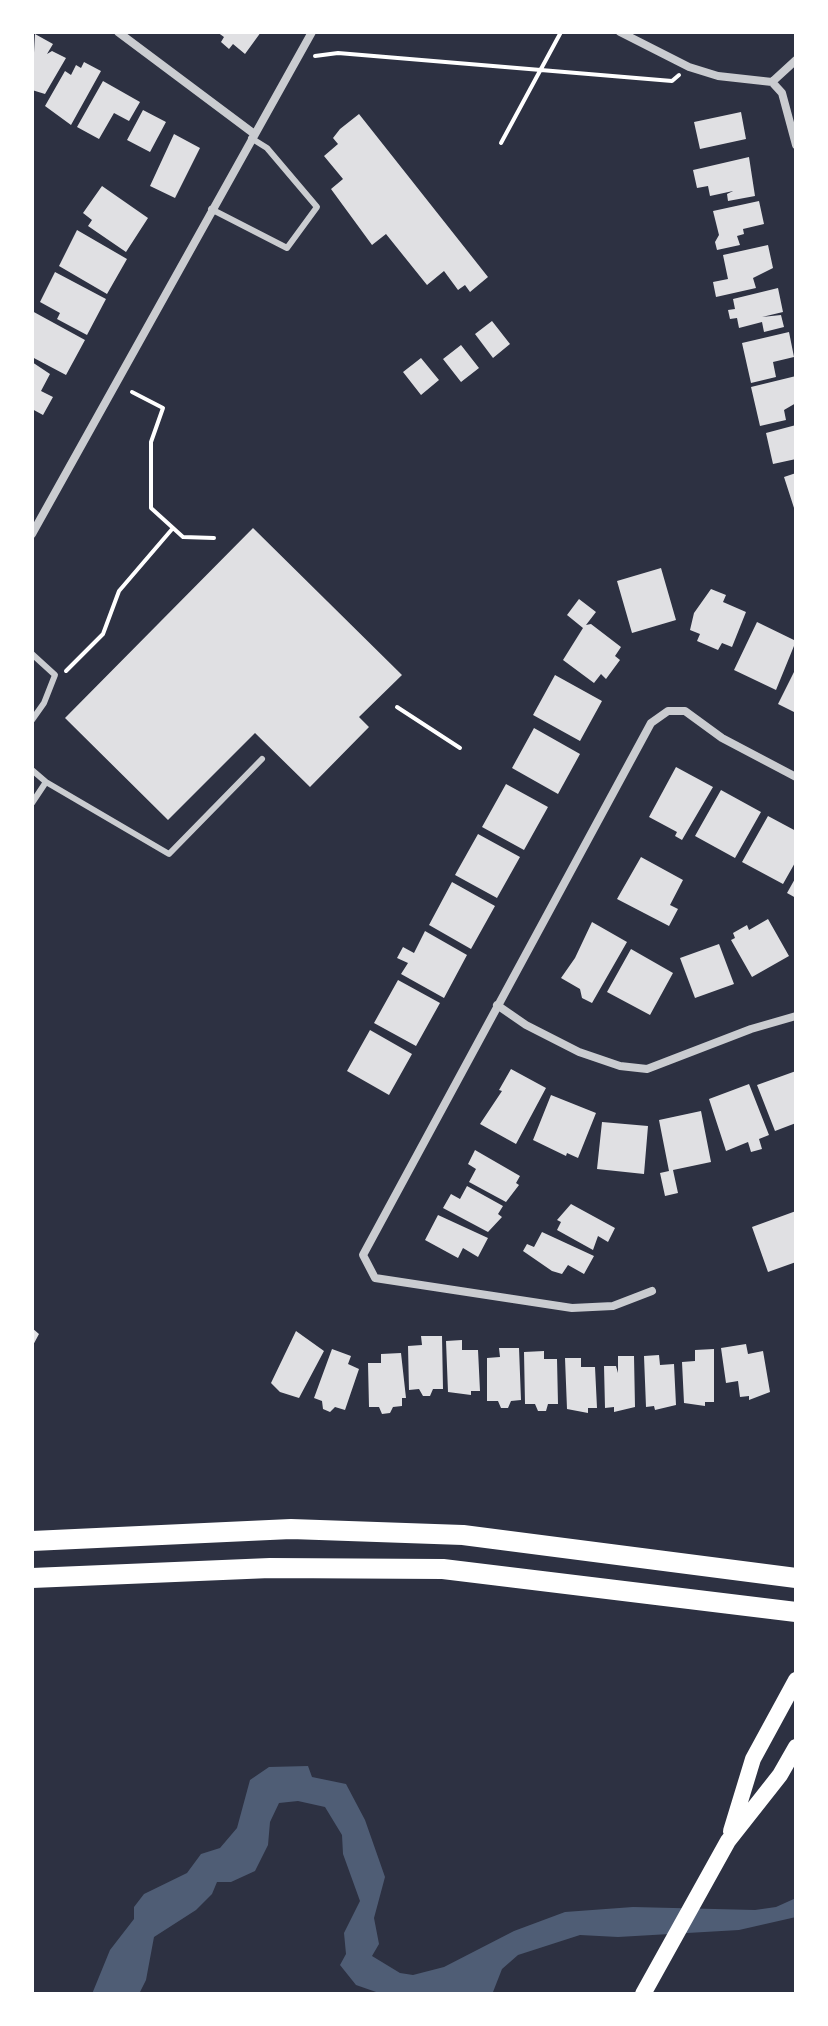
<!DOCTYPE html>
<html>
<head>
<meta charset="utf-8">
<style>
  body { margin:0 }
  #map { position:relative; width:828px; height:2026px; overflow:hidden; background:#2d3142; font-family:"Titillium Web",sans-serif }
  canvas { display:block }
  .frame { position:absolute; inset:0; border:34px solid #fff; pointer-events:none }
</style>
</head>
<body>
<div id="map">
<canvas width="828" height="2026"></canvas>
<div class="frame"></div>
</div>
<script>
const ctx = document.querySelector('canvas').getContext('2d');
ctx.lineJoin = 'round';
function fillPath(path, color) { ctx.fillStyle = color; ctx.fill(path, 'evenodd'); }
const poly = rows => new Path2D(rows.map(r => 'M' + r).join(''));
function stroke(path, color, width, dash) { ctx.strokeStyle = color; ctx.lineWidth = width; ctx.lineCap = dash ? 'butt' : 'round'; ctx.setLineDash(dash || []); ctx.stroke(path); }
fillPath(poly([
  [308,1766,312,1777,346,1784,365,1820,385,1877,374,1918,379,1944,372,1956,400,1973,413,1975,444,1967,514,1931,565,1912,633,1907,755,1910,776,1907,796,1898,796,1917,739,1930,618,1937,580,1935,518,1955,502,1969,493,1992,486,1994,379,1993,356,1985,340,1965,346,1954,344,1933,360,1901,343,1854,342,1835,325,1807,298,1801,279,1803,270,1822,268,1845,255,1871,231,1882,217,1882,212,1894,196,1910,154,1937,146,1980,139,1994,92,1994,110,1950,134,1919,134,1907,144,1894,187,1873,201,1854,220,1848,237,1828,250,1780,269,1767]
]), '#4f5d75');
fillPath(poly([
  [217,32,261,32,245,54,233,44,229,49,221,42,224,37],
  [35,34,53,44,47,54,52,51,66,58,45,94,32,90],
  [84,62,101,71,71,125,45,106,65,71,71,75,76,65,81,68],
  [103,81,140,102,129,121,114,113,99,139,77,127],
  [143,110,166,122,150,152,127,140],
  [741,112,746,139,700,149,694,122],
  [359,114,488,277,470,292,465,285,458,290,444,271,427,285,386,234,372,245,331,189,343,179,324,156,338,144,333,138,340,129],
  [174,134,200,148,175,198,150,186],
  [749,157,755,196,728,201,727,194,733,191,710,196,708,186,697,188,693,170],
  [102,186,148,218,126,252,88,226,92,220,83,213],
  [759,201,764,224,743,229,744,234,737,236,740,245,717,250,715,242,719,235,713,211],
  [77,230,127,259,107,294,59,266],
  [768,245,773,268,753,278,756,288,716,297,713,282,728,279,723,255],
  [55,272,106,299,87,335,57,319,60,313,40,302],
  [778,288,783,312,762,317,781,315,784,327,764,332,762,322,739,328,737,318,730,319,728,310,735,309,733,299],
  [32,311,85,340,66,375,32,357],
  [492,321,510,344,493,358,475,334],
  [789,332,794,357,773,362,776,377,751,383,742,343],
  [461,345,479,368,461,382,443,359],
  [421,358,439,380,421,395,403,372],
  [32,362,50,374,41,391,53,397,43,415,32,409],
  [796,376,796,403,784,410,786,420,760,426,751,387],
  [796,425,796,459,773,464,766,433],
  [796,473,796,511,795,511,784,477],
  [253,528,402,675,359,717,369,727,310,787,255,733,168,820,65,718],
  [661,568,676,620,632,633,617,581],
  [711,589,726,595,723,602,746,612,732,647,722,643,718,650,697,641,700,634,690,630,694,613],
  [579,599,596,612,586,625,591,624,621,647,615,656,620,660,606,679,601,674,594,683,563,660,583,628,567,615],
  [757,622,796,641,776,690,734,670],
  [796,668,796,713,778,704],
  [555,675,602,701,580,741,533,715],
  [534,728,580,754,558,794,512,768],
  [676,767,713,787,682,840,675,836,677,832,649,817],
  [506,784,548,807,524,850,482,827],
  [721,790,761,812,735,858,695,836],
  [768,816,796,831,796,861,783,884,742,862],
  [478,834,520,857,497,898,455,875],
  [641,857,683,880,670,905,678,909,669,926,617,899],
  [796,877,796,898,787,893],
  [452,882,495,906,471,949,429,925],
  [768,919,789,956,752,977,731,940,735,938,733,933,747,925,749,930],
  [592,922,627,942,592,1003,582,998,580,989,561,978,575,958],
  [425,931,467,955,444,998,401,974,408,963,397,958,403,947,414,953],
  [719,944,734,984,695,998,680,958],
  [631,949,673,973,650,1015,607,992],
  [398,980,440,1003,416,1046,374,1023],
  [370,1030,412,1054,389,1095,347,1071],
  [511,1069,546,1088,516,1144,480,1124,502,1091,499,1090],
  [796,1071,796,1123,775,1131,757,1085],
  [749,1084,769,1135,759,1139,762,1149,751,1152,748,1142,726,1151,709,1099],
  [551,1095,596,1113,578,1158,567,1153,566,1156,533,1140],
  [701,1111,711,1162,673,1170,678,1193,665,1196,660,1173,669,1171,659,1120],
  [602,1122,648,1126,644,1174,597,1169],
  [475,1150,520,1176,516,1183,519,1185,506,1202,469,1182,476,1169,468,1164],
  [467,1186,503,1206,498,1214,502,1217,488,1232,443,1208,451,1194,460,1199],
  [571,1204,615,1228,608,1242,598,1236,593,1250,557,1230,561,1222,557,1220],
  [796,1211,796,1262,768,1272,752,1227],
  [438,1215,488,1238,478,1257,463,1248,458,1258,425,1240],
  [542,1232,594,1256,584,1274,568,1265,562,1274,552,1271,523,1251,527,1244,534,1247],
  [32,1328,39,1334,32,1347],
  [296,1331,324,1351,299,1398,280,1392,271,1383],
  [421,1336,442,1336,443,1389,433,1389,430,1396,423,1396,419,1389,409,1390,408,1346,422,1345],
  [462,1340,462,1350,478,1350,480,1391,471,1391,471,1395,448,1392,446,1341],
  [746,1344,748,1354,763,1351,770,1392,749,1400,749,1396,740,1397,738,1381,726,1383,721,1348],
  [499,1348,519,1348,521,1400,511,1401,508,1408,501,1408,498,1401,487,1401,487,1358,500,1357],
  [332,1349,351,1356,348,1364,359,1369,345,1410,335,1407,330,1412,323,1409,322,1401,314,1398],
  [714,1349,714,1402,705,1402,705,1406,684,1403,682,1362,695,1361,695,1350],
  [544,1351,544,1359,557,1359,558,1404,548,1404,546,1411,538,1411,535,1404,525,1404,524,1352],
  [401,1353,406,1398,402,1398,402,1406,393,1407,390,1413,382,1414,379,1407,369,1407,368,1363,381,1363,381,1354],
  [659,1355,660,1365,674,1364,676,1405,655,1410,654,1406,646,1407,644,1356],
  [618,1356,634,1356,635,1407,614,1412,614,1407,605,1408,604,1366,616,1366,618,1373],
  [565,1358,581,1358,581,1367,595,1367,597,1408,588,1408,588,1413,567,1409]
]), '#e0e0e3');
stroke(poly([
  [315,56,338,53,672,81,679,75],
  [501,143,561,32],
  [132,392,163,408,151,442,151,508,183,537,214,538],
  [66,671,103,634,119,591,173,528],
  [397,707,460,748]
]), '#fff', 4);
stroke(poly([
  [211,209,287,248,317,207,267,148,251,138],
  [32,654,55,675,44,703,32,720],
  [32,770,46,782,32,803],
  [46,782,169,854,262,759]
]), '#caccd0', 6);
stroke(poly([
  [118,32,253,133],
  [620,32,689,67,718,76,772,82],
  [772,82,782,93,796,145],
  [772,82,796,60],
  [32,534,312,32],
  [497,1005,526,1025,579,1052,620,1066,647,1069,751,1029,796,1016],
  [652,1291,613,1306,572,1308,375,1278,363,1255,651,723,668,711,685,711,722,738,796,777]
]), '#caccd0', 8);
stroke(poly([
  [731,1831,753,1759,796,1680],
  [643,1994,728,1841,780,1775,796,1747]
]), '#fff', 16);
stroke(poly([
  [32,1541,291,1529,463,1535,796,1578],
  [32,1578,270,1568,443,1569,796,1612]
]), '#fff', 20);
</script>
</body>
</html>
